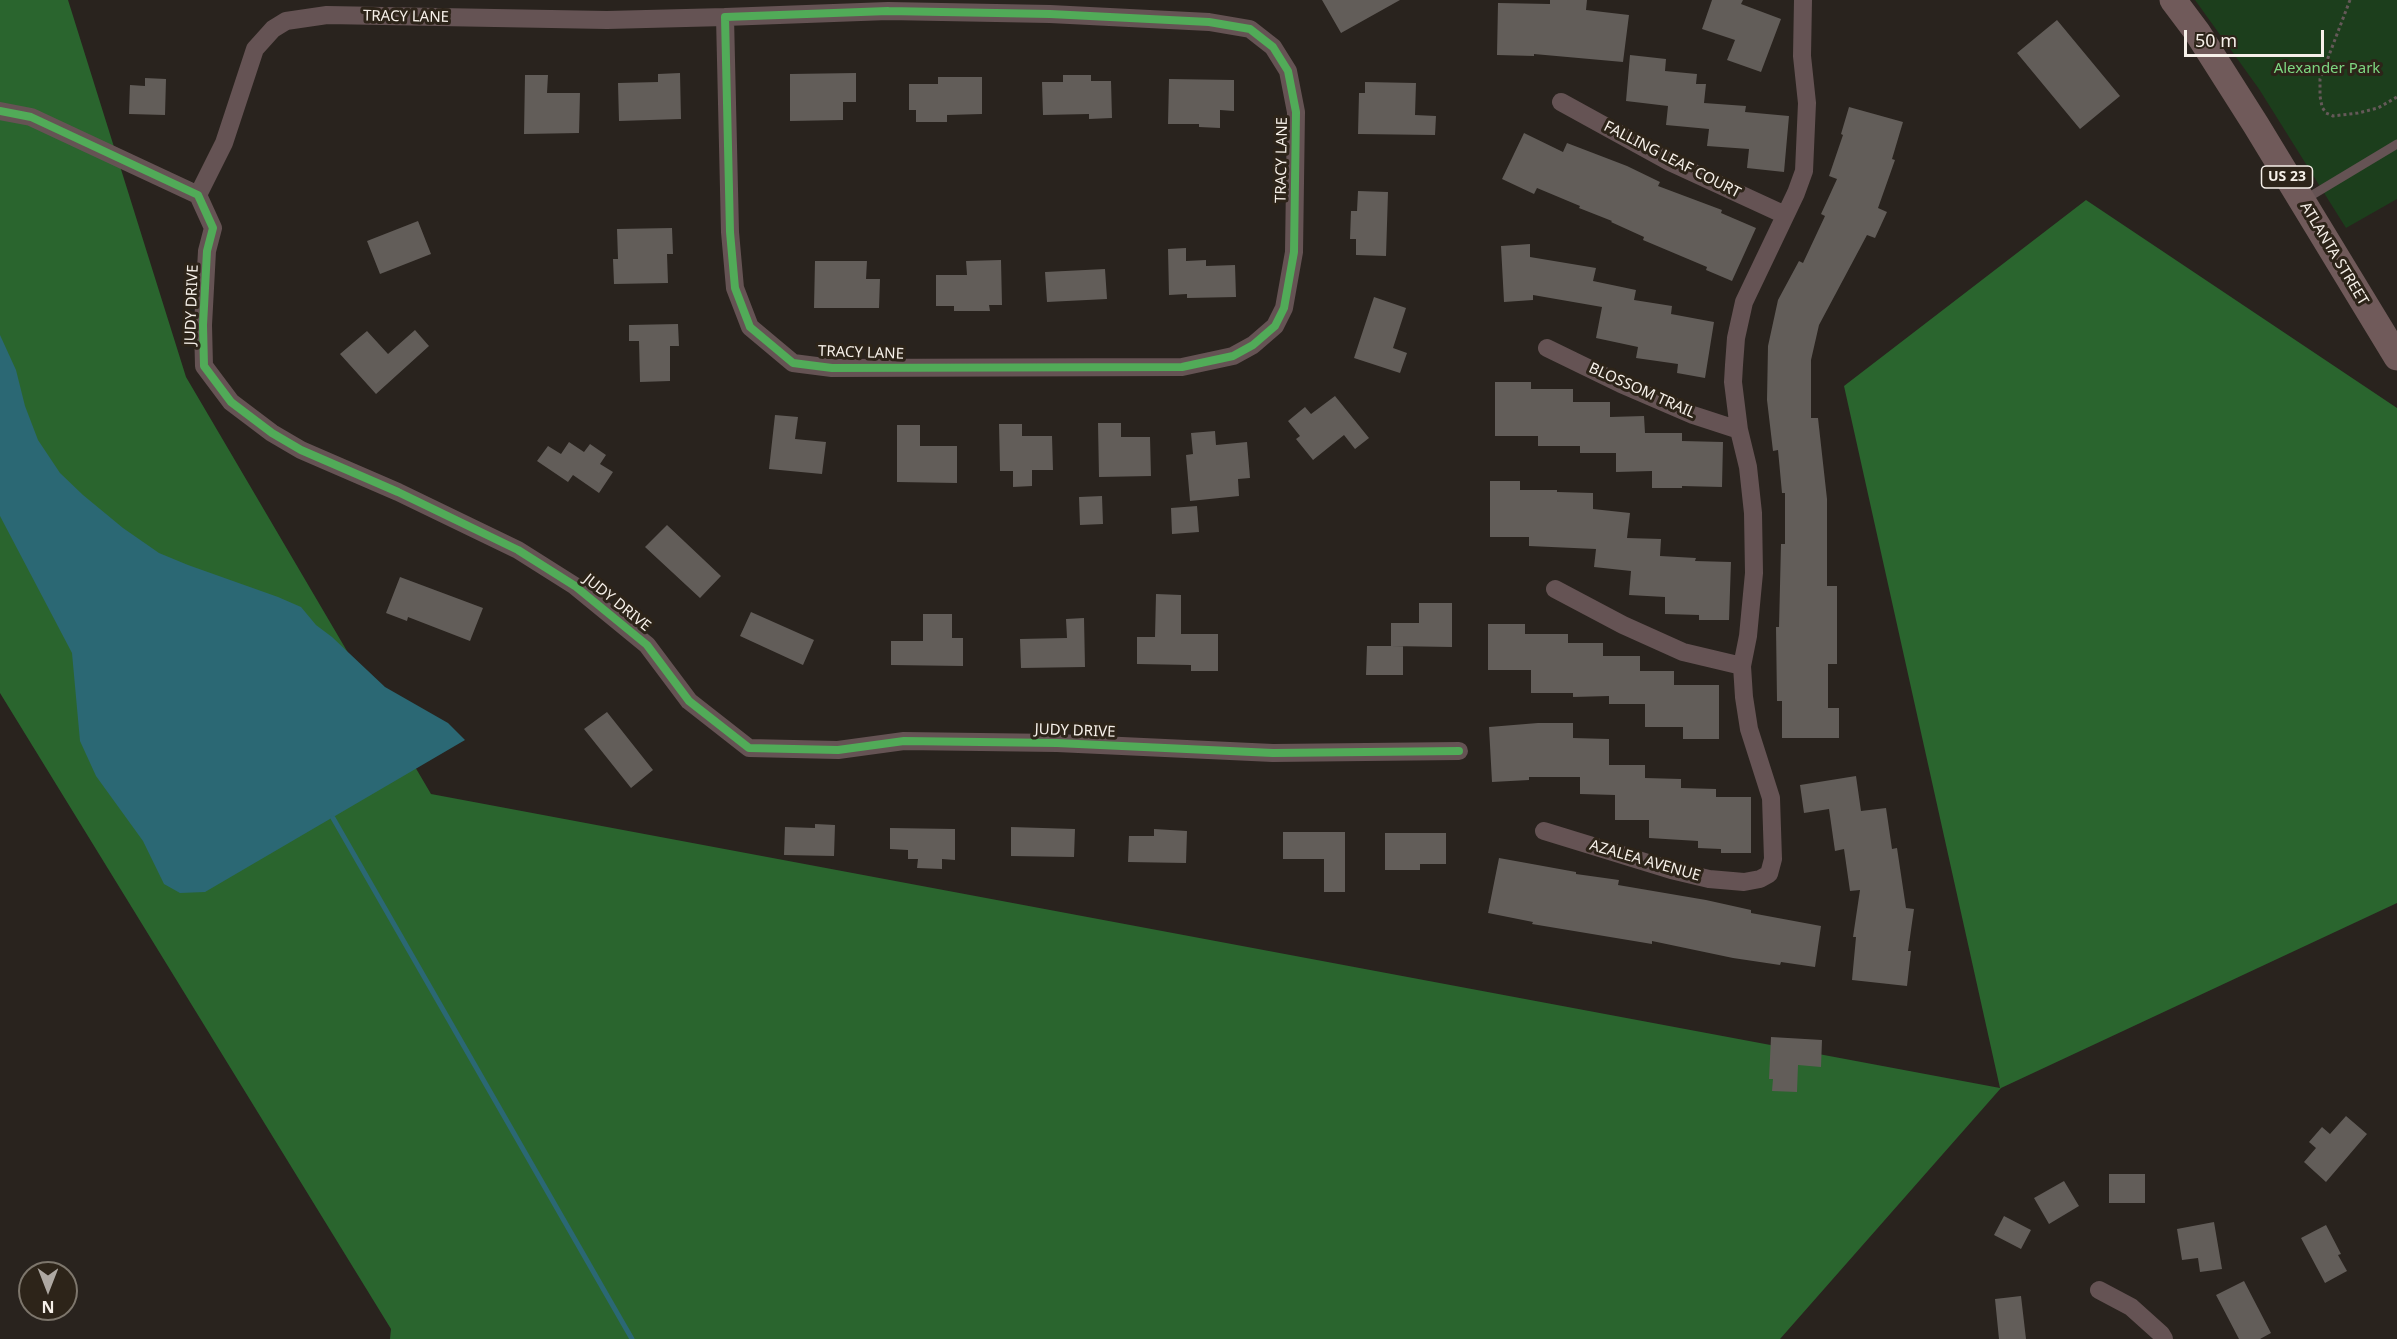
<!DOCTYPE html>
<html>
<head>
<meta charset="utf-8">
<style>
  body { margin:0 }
  #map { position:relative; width:2397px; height:1339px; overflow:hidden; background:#29231e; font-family:"Noto Sans",sans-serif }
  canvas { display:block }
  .north { position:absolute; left:18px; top:1261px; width:60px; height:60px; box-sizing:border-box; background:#2d2419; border:2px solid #7d766c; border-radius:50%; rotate:180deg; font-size:16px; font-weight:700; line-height:24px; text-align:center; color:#f6f0e9 }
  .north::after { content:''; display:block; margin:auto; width:21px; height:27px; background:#aea8a2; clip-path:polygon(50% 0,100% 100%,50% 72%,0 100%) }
  .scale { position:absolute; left:2184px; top:30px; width:140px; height:27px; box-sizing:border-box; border:3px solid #f6f0e9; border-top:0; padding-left:8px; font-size:18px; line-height:21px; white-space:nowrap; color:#f6f0e9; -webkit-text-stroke:4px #2d2419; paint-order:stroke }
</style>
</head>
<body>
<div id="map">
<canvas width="2397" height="1339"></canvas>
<div class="north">N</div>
<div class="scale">50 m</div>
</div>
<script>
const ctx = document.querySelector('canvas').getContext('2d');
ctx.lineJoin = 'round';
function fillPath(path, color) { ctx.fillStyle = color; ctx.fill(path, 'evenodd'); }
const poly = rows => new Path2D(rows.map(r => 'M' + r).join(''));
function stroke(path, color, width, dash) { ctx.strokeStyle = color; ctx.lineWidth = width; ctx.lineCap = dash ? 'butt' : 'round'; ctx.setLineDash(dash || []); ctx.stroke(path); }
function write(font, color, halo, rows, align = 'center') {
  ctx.font = font + ' "Noto Sans",sans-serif'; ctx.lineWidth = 6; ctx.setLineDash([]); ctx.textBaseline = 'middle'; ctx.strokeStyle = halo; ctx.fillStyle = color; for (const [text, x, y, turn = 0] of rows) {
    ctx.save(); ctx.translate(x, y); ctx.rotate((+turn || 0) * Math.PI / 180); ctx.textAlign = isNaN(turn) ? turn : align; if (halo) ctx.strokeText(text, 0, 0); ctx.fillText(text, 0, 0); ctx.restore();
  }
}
fillPath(poly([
  [2195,0,2397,0,2397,199,2346,228,2259,89]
]), '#1c3e1c');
fillPath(poly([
  [0,0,68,0,186,377,431,794,2000,1088,1844,386,2086,200,2397,408,2397,903,2001,1088,1780,1339,390,1339,391,1329,0,693]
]), '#2a652e');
fillPath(poly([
  [0,335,16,370,25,406,38,440,60,473,83,495,123,528,159,553,188,565,278,597,301,607,316,625,332,637,385,687,448,723,465,740,205,892,180,893,164,884,143,841,96,776,80,741,72,653,0,516]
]), '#2b6874');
stroke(poly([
  [333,818,632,1339]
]), '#2b6874', 5);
fillPath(poly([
  [1322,0,1400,0,1341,33],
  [1550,0,1587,0,1586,10,1629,15,1623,62,1534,54,1534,56,1497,55,1498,3,1550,4],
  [1712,0,1743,0,1741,4,1781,19,1761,72,1727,60,1735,40,1702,29],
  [2057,20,2120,96,2080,129,2017,53],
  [1630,55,1666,59,1665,71,1697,74,1696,84,1706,84,1704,103,1746,106,1745,112,1789,116,1784,172,1747,168,1749,149,1707,146,1709,129,1666,125,1668,106,1626,101],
  [680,73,681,119,619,121,618,83,658,82,658,74],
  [856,73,856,102,843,102,843,120,790,121,790,74],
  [525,75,548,75,547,93,580,93,579,133,524,134],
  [1063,75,1091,75,1091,81,1111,81,1112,118,1089,119,1089,114,1043,115,1042,82,1063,82],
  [938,77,982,77,982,114,947,115,947,122,916,122,916,110,909,110,909,84,938,84],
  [145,78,166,79,165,115,129,114,130,85,145,86],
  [1169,79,1234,80,1234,111,1220,110,1220,128,1199,127,1199,124,1168,124],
  [1365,82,1416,83,1415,115,1436,116,1435,135,1358,134,1359,93,1365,93],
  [1849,107,1903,122,1892,159,1895,160,1878,208,1887,212,1875,238,1867,235,1819,325,1811,360,1811,418,1818,418,1827,499,1827,586,1837,586,1837,664,1828,664,1828,708,1839,708,1839,738,1782,738,1782,701,1777,701,1776,627,1779,627,1781,544,1785,544,1785,493,1782,493,1778,450,1773,451,1767,400,1768,346,1778,300,1799,261,1803,263,1825,216,1821,214,1837,179,1829,176,1843,135,1841,134],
  [1524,133,1563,152,1567,143,1627,166,1660,182,1658,186,1722,210,1721,213,1756,228,1732,281,1706,270,1707,267,1643,240,1644,237,1611,222,1612,221,1579,208,1580,206,1537,188,1534,194,1502,179],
  [1358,191,1388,192,1386,256,1356,255,1356,239,1350,239,1351,211,1357,211],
  [418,221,431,254,380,274,367,241],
  [672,228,673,254,667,254,668,283,614,284,613,259,618,259,617,229],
  [1530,244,1530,257,1596,268,1593,281,1636,290,1634,300,1672,306,1671,314,1714,322,1705,378,1677,373,1678,364,1636,358,1638,347,1596,338,1602,307,1533,295,1533,300,1504,302,1501,246],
  [1186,248,1186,261,1206,260,1206,266,1235,265,1236,297,1187,298,1187,294,1169,295,1168,249],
  [1001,260,1002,305,989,305,990,311,954,311,954,306,936,306,936,275,967,275,966,261],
  [815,261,867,261,866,279,880,279,879,308,814,308],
  [1105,269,1107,299,1047,302,1045,272],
  [1374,297,1406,308,1393,348,1407,353,1400,373,1354,358],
  [678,324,679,346,670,346,670,381,640,382,639,341,629,341,629,325],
  [415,330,429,346,376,394,340,354,367,331,388,354],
  [1495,382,1531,382,1531,389,1573,389,1573,402,1610,402,1610,417,1644,416,1645,433,1682,433,1682,441,1723,442,1722,487,1682,486,1682,488,1652,488,1652,471,1616,472,1616,453,1580,453,1580,446,1538,446,1538,436,1495,436],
  [1335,396,1369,438,1355,449,1344,435,1313,460,1296,439,1300,436,1288,421,1305,407,1311,414],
  [775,415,798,417,795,439,826,442,822,474,769,469],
  [1098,423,1121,423,1121,437,1150,437,1151,476,1099,477],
  [999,424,1022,424,1022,436,1052,436,1053,470,1032,470,1032,486,1013,487,1013,471,1000,471],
  [897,425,920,425,920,446,957,446,957,483,897,482],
  [1215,431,1216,445,1247,442,1250,478,1238,479,1239,496,1190,501,1186,455,1193,454,1191,433],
  [569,442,584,452,590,444,606,455,600,464,613,472,599,493,573,475,568,482,537,461,548,446,561,454],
  [1490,481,1520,481,1520,490,1557,490,1557,492,1593,493,1593,509,1630,513,1627,538,1661,539,1660,556,1696,558,1695,561,1731,562,1729,620,1699,620,1699,615,1665,614,1665,597,1629,595,1631,571,1594,567,1596,549,1529,546,1529,537,1490,537],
  [1102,496,1103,524,1080,525,1079,497],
  [1197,506,1199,532,1172,534,1171,508],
  [667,525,721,576,700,598,645,547],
  [400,577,483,608,470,641,408,617,407,621,386,613],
  [1156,594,1181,595,1181,634,1218,634,1218,671,1191,671,1191,665,1137,664,1137,637,1155,637],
  [1419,603,1452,603,1452,647,1391,646,1391,623,1419,623],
  [751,612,814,640,803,665,740,636],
  [923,614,952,614,952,638,963,638,963,666,891,665,891,641,923,641],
  [1084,618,1085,667,1021,668,1020,639,1067,638,1066,619],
  [1488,624,1525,624,1525,634,1568,634,1568,643,1603,643,1603,656,1640,656,1640,671,1674,671,1674,685,1719,685,1719,739,1683,739,1683,727,1645,727,1645,704,1609,704,1609,696,1573,697,1573,693,1531,693,1531,670,1488,670],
  [1367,646,1403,646,1403,675,1366,675],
  [607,712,653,770,631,788,584,729],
  [1538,723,1573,723,1573,738,1609,739,1609,765,1645,765,1645,778,1681,779,1681,788,1716,789,1716,797,1751,797,1751,853,1721,853,1721,849,1698,848,1698,841,1649,838,1649,820,1615,820,1615,795,1580,794,1580,777,1529,777,1529,780,1492,782,1489,727],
  [1856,776,1861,811,1886,808,1892,849,1897,848,1906,908,1914,909,1908,951,1911,951,1907,986,1852,980,1856,937,1853,937,1860,890,1850,891,1844,849,1835,851,1829,809,1804,813,1800,785],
  [815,824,835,825,834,856,784,855,785,827,815,828],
  [1011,827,1075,829,1074,857,1011,856],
  [890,828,955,829,955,860,942,859,942,869,917,868,918,859,908,859,908,850,890,849],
  [1154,829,1187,831,1186,863,1128,862,1129,836,1154,836],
  [1283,832,1345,832,1345,892,1324,892,1324,859,1283,859],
  [1385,833,1446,833,1446,864,1420,864,1420,870,1385,870],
  [1499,858,1576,872,1576,874,1619,880,1618,885,1706,900,1751,910,1751,913,1821,926,1815,967,1781,962,1780,965,1733,958,1652,941,1652,944,1532,924,1533,922,1488,913],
  [1771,1037,1822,1040,1821,1067,1798,1065,1797,1092,1772,1091,1773,1079,1769,1079],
  [2346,1116,2367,1134,2326,1182,2304,1162,2316,1148,2309,1142,2322,1127,2330,1134],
  [2109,1174,2145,1174,2145,1203,2109,1203],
  [2064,1181,2079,1206,2049,1224,2034,1198],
  [2004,1216,2031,1230,2021,1249,1994,1235],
  [2214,1222,2222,1269,2200,1272,2198,1258,2182,1260,2177,1229],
  [2326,1225,2341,1254,2338,1255,2347,1271,2325,1283,2301,1238],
  [2244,1281,2271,1333,2260,1339,2239,1339,2216,1295],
  [2021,1296,2026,1339,1999,1339,1995,1299]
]), '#625d59');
stroke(poly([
  [2350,0,2320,79,2320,96,2322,107,2326,113,2333,116,2358,113,2378,108,2397,97]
]), '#655959', 3, [3, 3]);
stroke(poly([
  [2304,200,2397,144]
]), '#655354', 9);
stroke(poly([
  [888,11,1050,14,1209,22,1250,29,1273,47,1288,71,1296,112,1294,252,1284,308,1275,326,1253,345,1233,356,1182,367,832,368,793,363,750,327,735,288,730,232,725,17,888,11],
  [1561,102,1670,162,1785,215],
  [0,111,31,117,198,195,213,228,207,251,203,325,204,366,231,402,272,433,301,450,398,492,518,550,575,586,647,645,689,701,749,748,838,750,904,741,1057,743,1273,753,1459,751],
  [198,195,224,143,255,49,273,29,286,21,327,15,607,20,725,17],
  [1547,348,1621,384,1693,415,1739,430],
  [1555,589,1623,625,1683,652,1742,666],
  [1544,831,1671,870,1709,879,1744,882,1760,879,1769,874,1773,859,1771,798,1749,729,1744,697,1742,666,1748,636,1754,573,1753,513,1748,467,1739,430,1733,382,1734,365,1736,338,1744,302,1796,193,1804,171,1807,103,1802,56,1803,0],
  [2099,1290,2131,1307,2161,1334,2164,1339]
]), '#655354', 18);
stroke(poly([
  [2173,0,2197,32,2256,125,2397,357]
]), '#705a5a', 27);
stroke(poly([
  [888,11,1050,14,1209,22,1250,29,1273,47,1288,71,1296,112,1294,252,1284,308,1275,326,1253,345,1233,356,1182,367,832,368,793,363,750,327,735,288,730,232,725,17,888,11],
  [0,111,31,117,198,195,213,228,207,251,203,325,204,366,231,402,272,433,301,450,398,492,518,550,575,586,647,645,689,701,749,748,838,750,904,741,1057,743,1273,753,1459,751]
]), '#51ab58', 8);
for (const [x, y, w] of [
  [2287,177,51]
]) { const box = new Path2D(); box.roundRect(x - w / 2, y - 11, w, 22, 4.5); ctx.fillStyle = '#2d2419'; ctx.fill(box); stroke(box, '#f6f0e9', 1.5); }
write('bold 14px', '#f6f0e9', null, [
  ["US 23",2287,177]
]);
write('15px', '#f6f0e9', '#2d2419', [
  ["TRACY LANE",406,17,1],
  ["TRACY LANE",1282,160,-89],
  ["FALLING LEAF COURT",1672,160,27],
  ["ATLANTA STREET",2334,254,59],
  ["JUDY DRIVE",192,305,-88],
  ["TRACY LANE",861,353,2],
  ["BLOSSOM TRAIL",1642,391,24],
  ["JUDY DRIVE",617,603,39],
  ["JUDY DRIVE",1075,731,2],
  ["AZALEA AVENUE",1645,861,16]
]);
write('15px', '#7ed882', '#2d2419', [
  ["Alexander Park",2327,69]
]);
</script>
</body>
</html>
